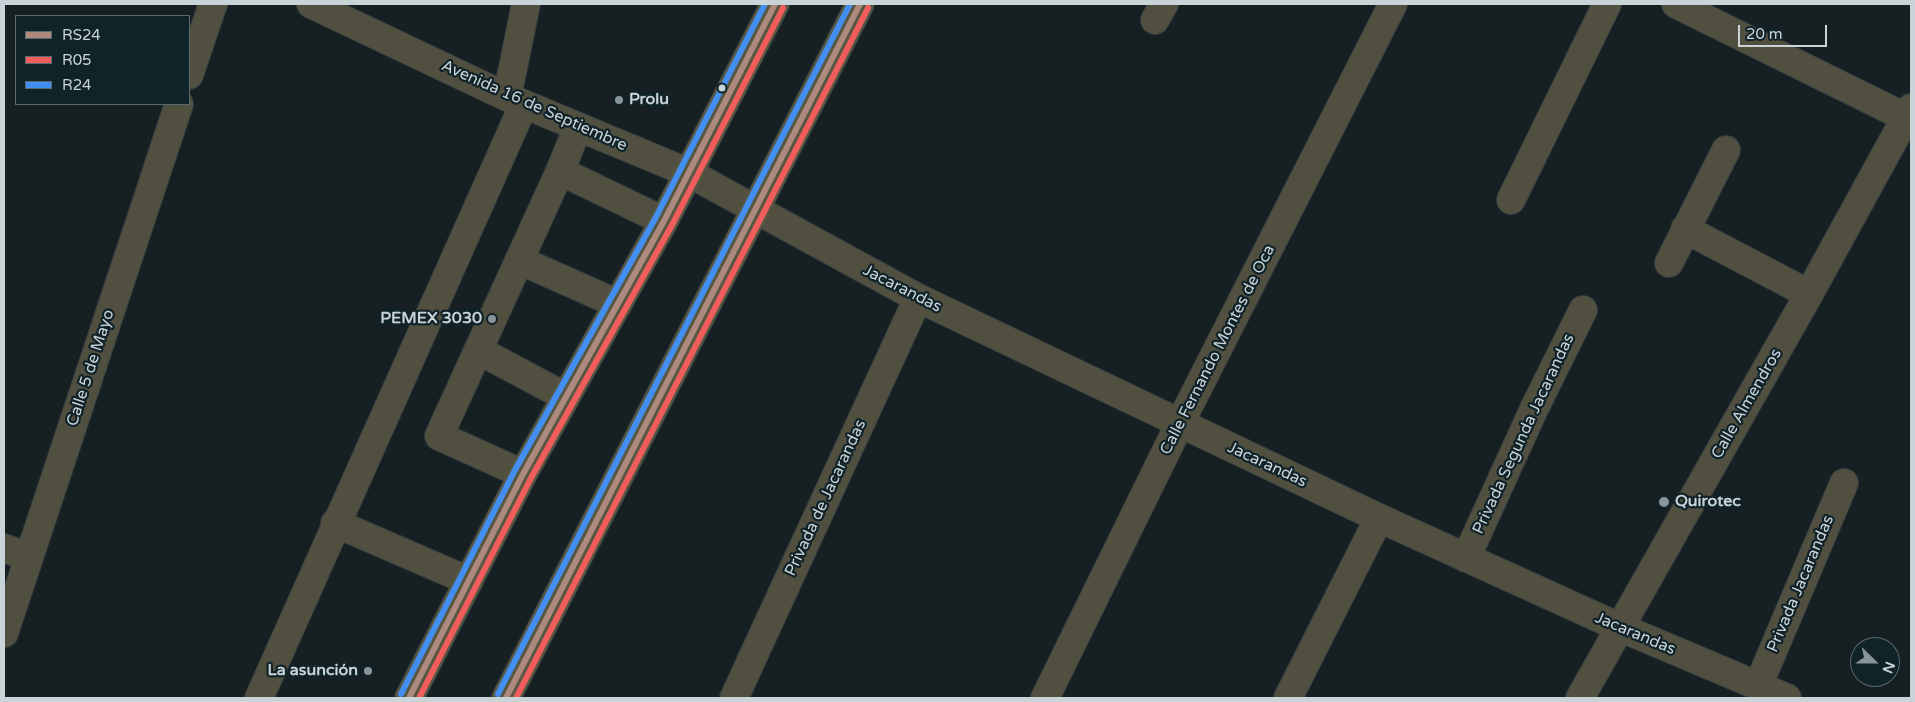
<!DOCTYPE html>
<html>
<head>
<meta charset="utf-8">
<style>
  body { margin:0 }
  #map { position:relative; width:1915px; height:702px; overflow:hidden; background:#162023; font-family:"Varela Round",sans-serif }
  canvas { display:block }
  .frame { position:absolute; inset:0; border:5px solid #c9d4d8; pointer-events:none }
  .legend { position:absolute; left:15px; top:15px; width:175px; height:90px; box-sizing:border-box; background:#102329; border:1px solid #5a6a6f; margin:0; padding:6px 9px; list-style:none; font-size:15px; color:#c9d4d8 }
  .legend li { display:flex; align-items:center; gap:10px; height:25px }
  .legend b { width:25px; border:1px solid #5a6a6f }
  .north { position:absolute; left:1850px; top:637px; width:50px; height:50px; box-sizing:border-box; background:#102329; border:1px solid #5a6a6f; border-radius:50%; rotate:112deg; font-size:14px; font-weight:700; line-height:20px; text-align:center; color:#c9d4d8 }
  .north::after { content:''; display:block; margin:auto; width:18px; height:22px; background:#8a9599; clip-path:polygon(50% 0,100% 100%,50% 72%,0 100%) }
  .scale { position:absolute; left:1738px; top:25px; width:89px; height:22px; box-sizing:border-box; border:2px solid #c9d4d8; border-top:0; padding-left:6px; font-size:15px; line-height:18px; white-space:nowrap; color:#c9d4d8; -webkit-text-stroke:4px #102329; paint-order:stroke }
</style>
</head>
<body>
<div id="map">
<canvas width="1915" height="702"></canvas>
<div class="frame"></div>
<ul class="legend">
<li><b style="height:6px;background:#ae897d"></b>RS24</li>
<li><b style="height:6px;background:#f15d5d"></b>R05</li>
<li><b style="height:6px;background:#438ef1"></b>R24</li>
</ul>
<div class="north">N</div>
<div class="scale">20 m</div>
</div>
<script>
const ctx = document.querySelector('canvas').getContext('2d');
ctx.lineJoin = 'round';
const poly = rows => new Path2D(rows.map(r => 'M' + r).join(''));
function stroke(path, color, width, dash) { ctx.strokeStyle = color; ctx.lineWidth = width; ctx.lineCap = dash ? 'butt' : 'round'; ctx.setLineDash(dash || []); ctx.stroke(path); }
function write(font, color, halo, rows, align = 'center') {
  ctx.font = font + ' "Varela Round",sans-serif'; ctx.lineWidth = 4.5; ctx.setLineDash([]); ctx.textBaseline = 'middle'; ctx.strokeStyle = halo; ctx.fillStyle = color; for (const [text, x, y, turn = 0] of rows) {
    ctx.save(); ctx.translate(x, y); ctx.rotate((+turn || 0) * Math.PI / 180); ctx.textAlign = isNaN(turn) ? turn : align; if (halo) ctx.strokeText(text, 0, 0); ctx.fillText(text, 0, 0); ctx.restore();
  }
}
const minor = poly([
  [311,4,507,97,689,173,918,298,1379,518,1619,627,1787,698],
  [1676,4,1911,120],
  [1155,20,1164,4],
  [189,75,213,4],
  [507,97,526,4],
  [560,171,578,127],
  [1511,200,1607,4],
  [1685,229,1809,294],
  [519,260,618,304],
  [1669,263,1726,150],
  [478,350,566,397],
  [523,474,439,436,560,171,664,221],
  [335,523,469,581],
  [4,548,29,557],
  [1466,558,1534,409,1583,310],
  [4,633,179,104],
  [1758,686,1844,483],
  [259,698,524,104],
  [734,698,918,298],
  [1045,698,1180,423,1393,4],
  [1288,698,1379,518],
  [1580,698,1809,294,1911,108]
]);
const major = poly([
  [409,698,523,474,664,221,775,4],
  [506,698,860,4]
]);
stroke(minor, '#333c3f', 30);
stroke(major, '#333c3f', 30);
stroke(minor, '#515040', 28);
stroke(major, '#575742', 28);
stroke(poly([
  [409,698,523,474,664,221,775,4],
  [506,698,860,4]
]), '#ae897d', 6);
stroke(poly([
  [419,698,531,478,672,225,783,8],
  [516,698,868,8]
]), '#f15d5d', 6);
stroke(poly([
  [401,694,515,470,656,217,765,4],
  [498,694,850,4]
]), '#438ef1', 6);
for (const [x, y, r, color] of [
  [722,88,4.5,"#c9d4d8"],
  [619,100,5,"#8a9599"],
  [492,319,5,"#8a9599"],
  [1664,502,6,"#8a9599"],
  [368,671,5,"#8a9599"]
]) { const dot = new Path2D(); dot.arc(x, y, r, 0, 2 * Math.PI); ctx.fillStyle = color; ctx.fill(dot); stroke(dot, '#102329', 2); }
write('bold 16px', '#c9d4d8', '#102329', [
  ["Prolu",629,100],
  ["PEMEX 3030",482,319,"right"],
  ["Quirotec",1675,502],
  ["La asunción",358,671,"right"]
], 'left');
write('16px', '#c9d4d8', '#102329', [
  ["Avenida 16 de Septiembre",534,106,24],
  ["Jacarandas",902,289,27],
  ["Calle Fernando Montes de Oca",1218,350,-63],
  ["Calle 5 de Mayo",91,368,-72],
  ["Calle Almendros",1747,404,-60],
  ["Privada Segunda Jacarandas",1524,434,-65],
  ["Jacarandas",1267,465,25],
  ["Privada de Jacarandas",826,498,-65],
  ["Privada Jacarandas",1801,584,-67],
  ["Jacarandas",1635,634,23]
]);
</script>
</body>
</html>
